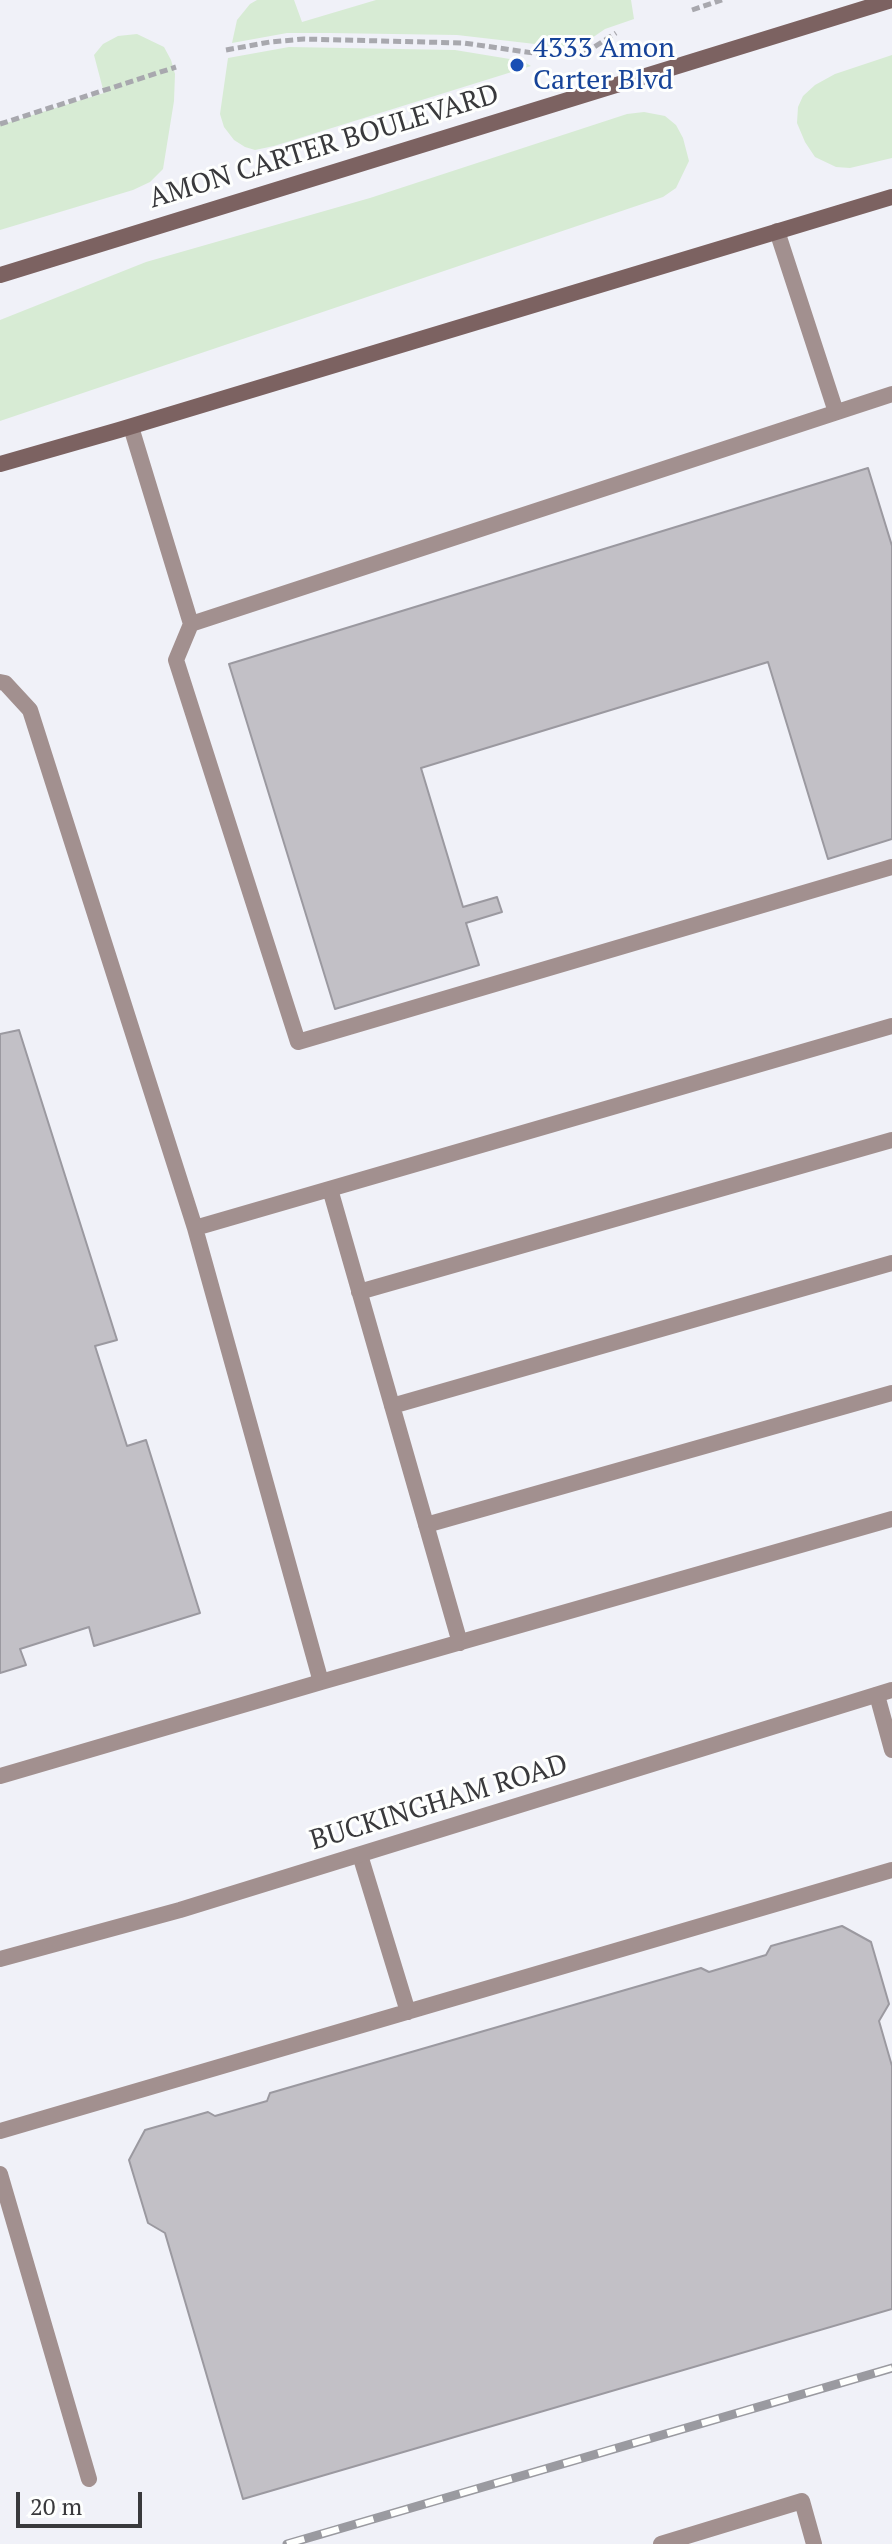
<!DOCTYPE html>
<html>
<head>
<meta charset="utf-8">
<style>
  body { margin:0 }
  #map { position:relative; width:892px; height:2544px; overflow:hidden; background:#f0f1f8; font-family:"PT Serif",serif }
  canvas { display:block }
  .scale { position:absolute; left:16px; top:2492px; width:126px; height:36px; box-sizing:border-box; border:4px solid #39393c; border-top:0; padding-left:10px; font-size:24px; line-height:28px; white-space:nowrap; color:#39393c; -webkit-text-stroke:6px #fefffe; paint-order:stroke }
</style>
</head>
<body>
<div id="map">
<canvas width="892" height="2544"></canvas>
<div class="scale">20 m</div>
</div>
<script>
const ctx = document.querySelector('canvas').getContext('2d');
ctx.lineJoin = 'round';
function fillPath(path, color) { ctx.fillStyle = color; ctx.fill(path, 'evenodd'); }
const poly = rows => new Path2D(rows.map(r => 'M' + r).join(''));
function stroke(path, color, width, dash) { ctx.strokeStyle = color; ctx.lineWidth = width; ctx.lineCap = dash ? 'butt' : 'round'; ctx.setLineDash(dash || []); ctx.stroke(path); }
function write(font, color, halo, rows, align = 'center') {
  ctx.font = font + ' "PT Serif",serif'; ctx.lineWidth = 6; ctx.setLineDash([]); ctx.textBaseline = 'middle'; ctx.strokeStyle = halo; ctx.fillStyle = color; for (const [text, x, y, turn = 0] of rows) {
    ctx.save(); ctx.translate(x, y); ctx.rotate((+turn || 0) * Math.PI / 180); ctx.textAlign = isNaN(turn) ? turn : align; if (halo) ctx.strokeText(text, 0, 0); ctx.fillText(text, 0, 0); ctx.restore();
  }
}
fillPath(poly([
  [257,0,294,0,302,22,376,0,631,0,634,19,605,29,589,40,561,47,457,35,329,33,287,33,232,43,237,20,250,4],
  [137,34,164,47,171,60,175,74,174,101,163,169,150,182,133,190,0,230,0,125,104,93,94,55,103,44,118,36],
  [289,47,455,50,522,61,531,66,274,146,255,150,245,147,234,140,224,127,220,114,228,58],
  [892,55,892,158,850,168,836,167,815,157,805,142,797,123,798,107,803,96,815,85,835,74],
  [644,112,665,116,676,125,683,138,689,161,676,188,663,197,0,421,0,320,146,262,370,198,627,114]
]), '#d7ebd4');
const building = poly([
  [868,468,892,546,892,839,828,859,768,662,421,768,463,907,497,897,502,912,466,923,479,965,335,1009,229,664,868,468],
  [19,1030,117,1340,95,1346,127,1446,146,1440,200,1613,94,1646,89,1627,20,1649,26,1665,0,1673,0,1034,19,1030],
  [842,1926,871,1942,889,2004,879,2021,892,2066,892,2309,243,2499,165,2233,148,2223,129,2160,145,2130,208,2112,215,2116,267,2101,270,2093,701,1968,709,1972,766,1955,771,1946,842,1926]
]);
fillPath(building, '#c2c0c6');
stroke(building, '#9b99a0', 2);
stroke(poly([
  [692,10,722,0],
  [226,50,270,42,304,39,464,43,554,56,591,49,616,33],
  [0,124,176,67]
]), '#a8a8ae', 5, [8, 4]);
stroke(poly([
  [777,231,836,412],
  [131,427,191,624,176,660,298,1042,892,867],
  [191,624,892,394],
  [0,682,5,683,30,710,195,1228],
  [330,1189,460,1643],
  [359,1292,892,1140],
  [392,1406,892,1263],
  [426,1525,892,1393],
  [321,1682,892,1519],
  [877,1695,892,1750],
  [0,1776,321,1682,195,1228,892,1026],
  [360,1855,408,2012],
  [0,2131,892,1870],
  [0,2174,89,2479],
  [661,2544,802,2501,814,2544]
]), '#a2908f', 16);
stroke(poly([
  [0,1959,180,1910,892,1690]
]), '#a2908f', 16);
stroke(poly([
  [0,275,892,0],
  [0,464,119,430,892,197]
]), '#7c6261', 16);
const rail = poly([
  [287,2544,892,2368]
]);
stroke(rail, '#9a9aa0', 9);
stroke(rail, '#fefffe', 6, [18]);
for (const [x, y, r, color] of [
  [517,65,8,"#1a4fb4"]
]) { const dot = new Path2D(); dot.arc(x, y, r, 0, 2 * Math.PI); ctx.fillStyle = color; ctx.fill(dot); stroke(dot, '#fefffe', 3); }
write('28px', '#164399', '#fefffe', [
  ["4333 Amon",533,49],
  ["Carter Blvd",533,81]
], 'left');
write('28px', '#39393c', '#fefffe', [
  ["AMON CARTER BOULEVARD",324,147,-17],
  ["BUCKINGHAM ROAD",439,1803,-17]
]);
</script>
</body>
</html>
